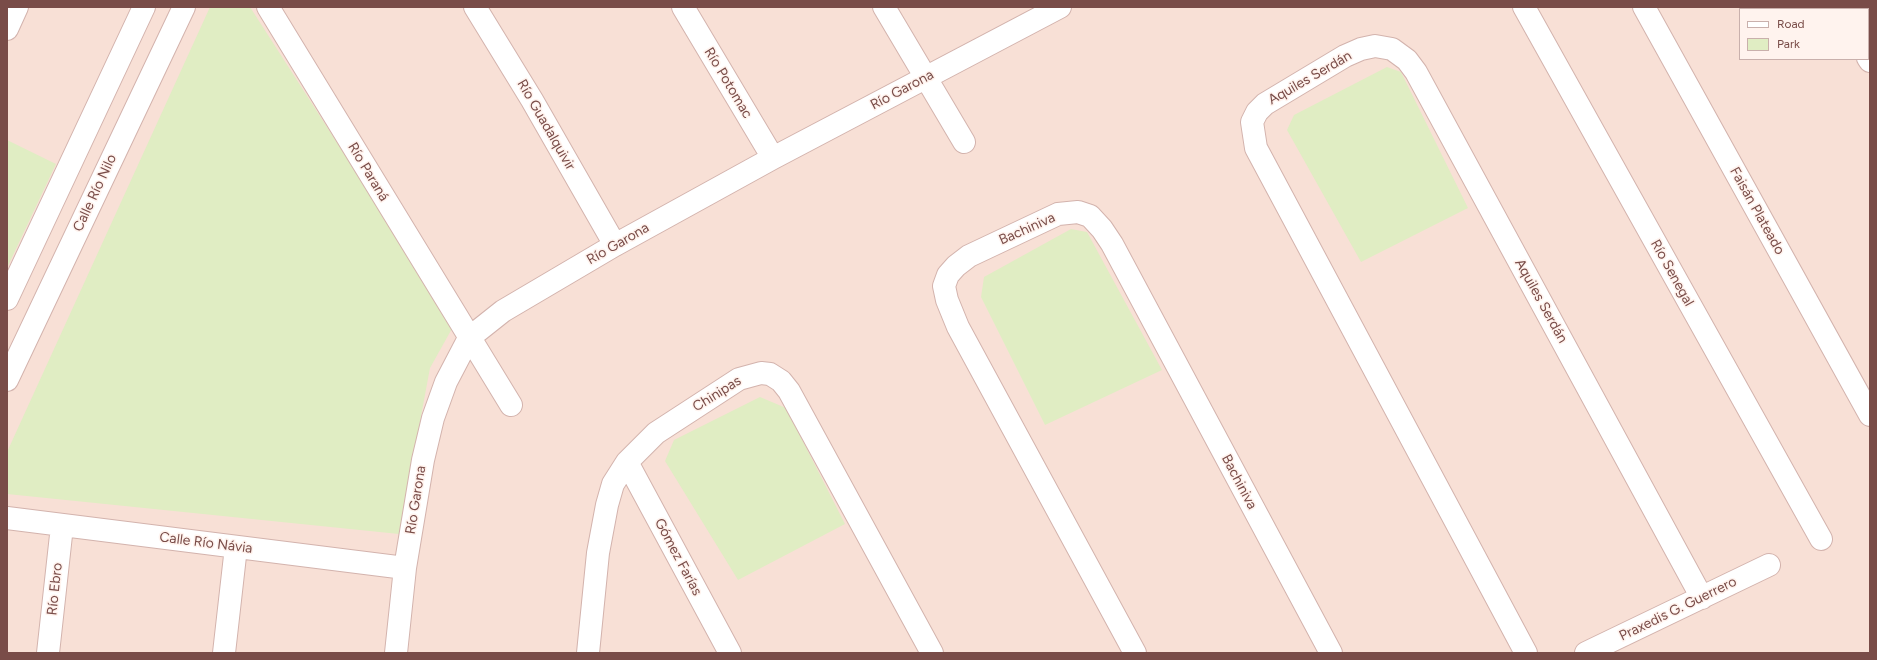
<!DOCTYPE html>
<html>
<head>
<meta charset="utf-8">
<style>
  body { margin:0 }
  #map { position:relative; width:1877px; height:660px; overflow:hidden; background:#feeee6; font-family:Figtree,sans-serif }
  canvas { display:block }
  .frame { position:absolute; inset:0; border:8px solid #794c48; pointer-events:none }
  .legend { position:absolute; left:1739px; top:8px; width:130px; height:52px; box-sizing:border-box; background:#fff3ee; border:1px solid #c9b0ac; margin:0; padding:5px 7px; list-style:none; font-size:12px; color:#794c48 }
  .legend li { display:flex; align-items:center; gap:8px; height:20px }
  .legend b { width:20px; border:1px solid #c9b0ac }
</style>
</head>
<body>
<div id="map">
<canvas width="1877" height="660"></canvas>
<div class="frame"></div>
<ul class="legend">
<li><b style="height:5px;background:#fff"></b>Road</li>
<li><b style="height:11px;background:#e0edc3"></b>Park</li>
</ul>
</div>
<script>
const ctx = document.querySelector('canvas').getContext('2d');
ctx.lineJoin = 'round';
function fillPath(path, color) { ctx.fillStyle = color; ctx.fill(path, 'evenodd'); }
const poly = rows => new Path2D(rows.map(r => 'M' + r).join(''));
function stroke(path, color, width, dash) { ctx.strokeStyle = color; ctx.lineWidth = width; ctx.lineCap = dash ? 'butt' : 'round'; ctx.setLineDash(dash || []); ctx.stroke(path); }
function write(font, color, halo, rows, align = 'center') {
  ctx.font = font + ' Figtree,sans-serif'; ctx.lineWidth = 3; ctx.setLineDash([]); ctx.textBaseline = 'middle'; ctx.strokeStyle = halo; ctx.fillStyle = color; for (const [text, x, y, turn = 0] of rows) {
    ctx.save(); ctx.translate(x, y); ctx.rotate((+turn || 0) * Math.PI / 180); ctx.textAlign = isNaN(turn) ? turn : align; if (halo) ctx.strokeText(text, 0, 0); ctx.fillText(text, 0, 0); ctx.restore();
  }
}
fillPath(poly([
  [7,7,1870,7,1870,653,7,653],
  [1740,9,1868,9,1868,59,1740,59]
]), '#f8e0d6');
fillPath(poly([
  [210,7,250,7,454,325,430,368,399,534,7,494,7,452],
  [1387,67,1401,72,1468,208,1361,262,1287,130,1294,115],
  [7,140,56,164,7,268],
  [1071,229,1087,232,1162,370,1045,425,981,297,984,277],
  [760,397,786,408,845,524,738,580,665,461,674,440]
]), '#e0edc3');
const minor = poly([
  [268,7,511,405],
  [475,7,532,100,615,245],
  [683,7,773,158],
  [884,7,964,142],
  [1524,7,1821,539],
  [1644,7,1870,415],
  [1839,7,1840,9],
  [7,29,17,7],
  [1868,58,1870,61],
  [627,462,730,653],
  [7,518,405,568],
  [48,653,62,526],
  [224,653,236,547],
  [396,653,405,568,423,460,433,418,446,382,469,338,503,311,615,245,773,158,1060,7],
  [588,653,598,553,607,505,613,484,627,462,656,433,739,379,761,373,770,374,781,381,789,391,932,653],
  [1135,653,958,327,947,300,944,286,948,275,956,266,969,256,1058,214,1078,212,1090,216,1102,229,1112,244,1331,653],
  [1526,653,1256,148,1252,122,1257,112,1265,104,1345,56,1361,49,1375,46,1392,49,1407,60,1416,72,1702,598],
  [1586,653,1769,565]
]);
const tertiary = poly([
  [7,299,144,7],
  [7,380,184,7]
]);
stroke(minor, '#d3b3ad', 24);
stroke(tertiary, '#d3b3ad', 24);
stroke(minor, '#fff', 22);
stroke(tertiary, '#fff', 22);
write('14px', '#794c48', '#fff3ee', [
  ["Aquiles Serdán",1310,78,-30],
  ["Río Potomac",728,83,59],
  ["Río Garona",902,90,-28],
  ["Río Guadalquivir",546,125,60],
  ["Río Paraná",368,172,59],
  ["Calle Río Nilo",95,193,-65],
  ["Faisán Plateado",1757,211,61],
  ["Bachiniva",1027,229,-24],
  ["Río Garona",618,244,-30],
  ["Río Senegal",1672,273,61],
  ["Aquiles Serdán",1541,301,61],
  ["Chinipas",717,394,-32],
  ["Bachiniva",1239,482,62],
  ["Río Garona",416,500,-81],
  ["Calle Río Návia",206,543,7],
  ["Gómez Farías",678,557,62],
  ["Río Ebro",55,589,-84],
  ["Praxedis G. Guerrero",1678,609,-26]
]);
</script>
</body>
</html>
